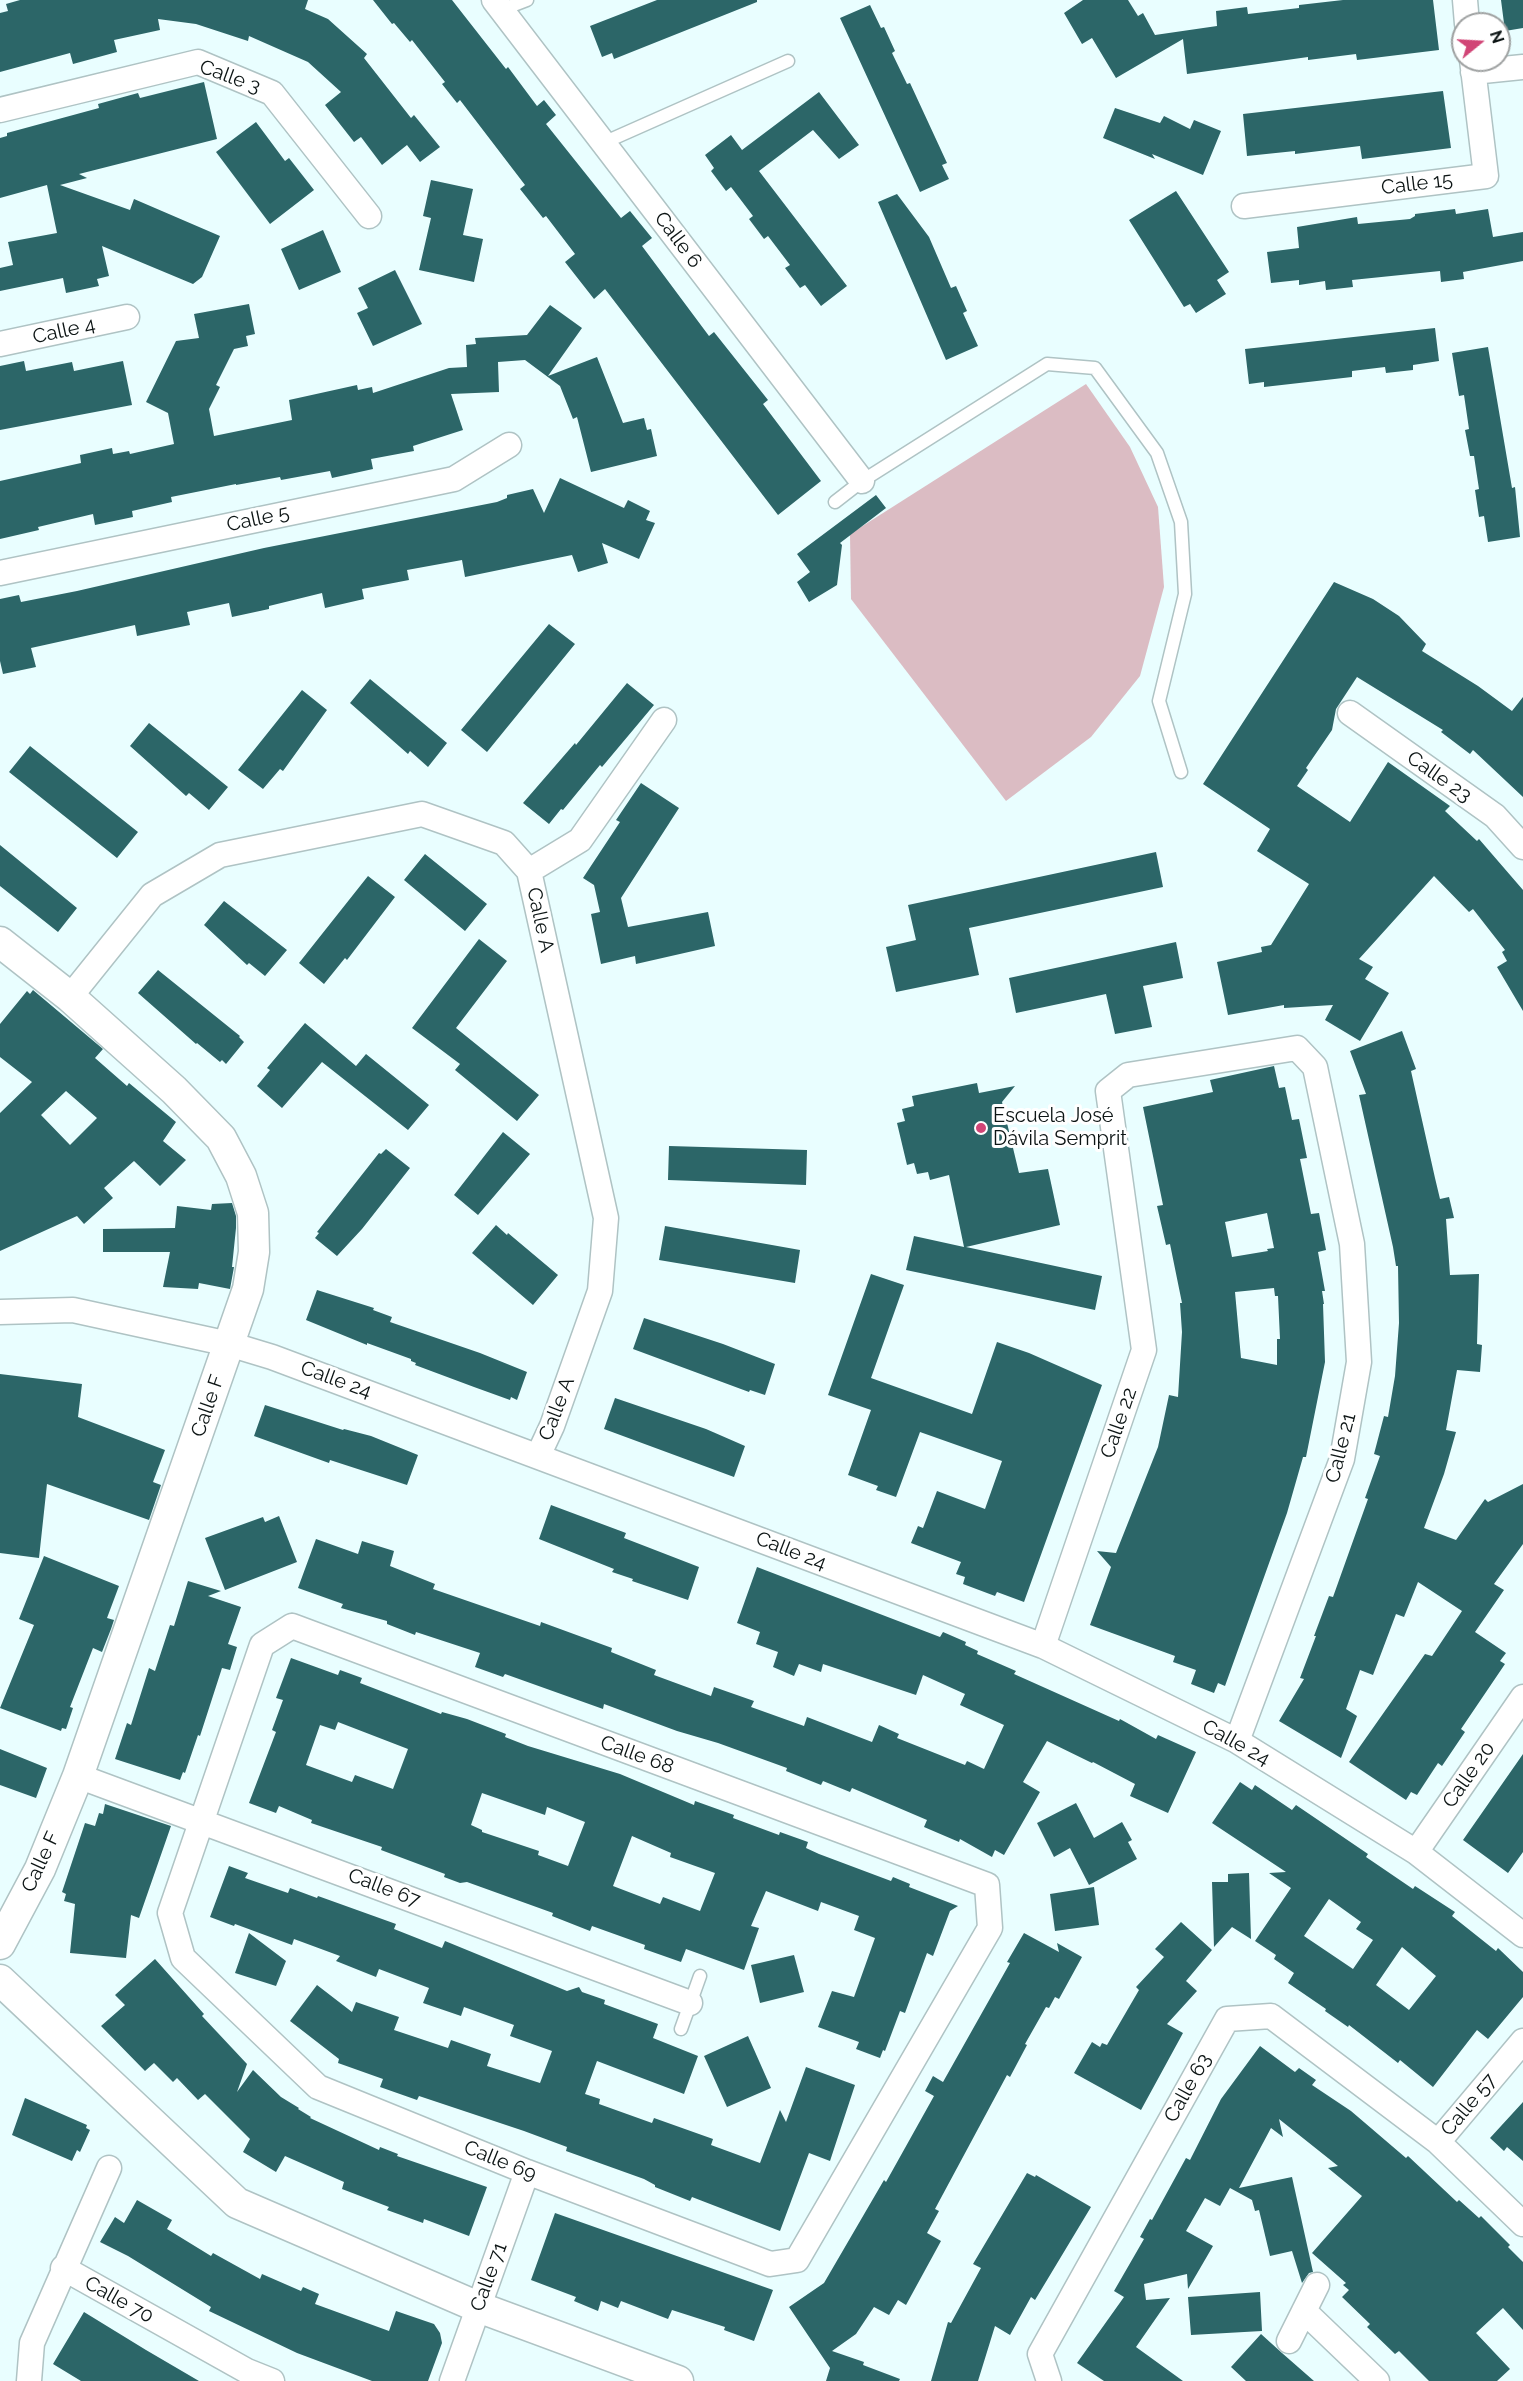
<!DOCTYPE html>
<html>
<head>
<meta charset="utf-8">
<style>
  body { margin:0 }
  #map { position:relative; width:1523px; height:2381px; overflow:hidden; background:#e9feff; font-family:Raleway,sans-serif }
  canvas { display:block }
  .north { position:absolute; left:1451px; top:12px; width:60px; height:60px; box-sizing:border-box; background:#fff; border:2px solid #9ea1a1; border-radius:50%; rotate:72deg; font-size:16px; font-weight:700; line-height:24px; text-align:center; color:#0c1414 }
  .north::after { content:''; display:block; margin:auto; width:21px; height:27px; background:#d14576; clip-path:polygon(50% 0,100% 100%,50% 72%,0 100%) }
</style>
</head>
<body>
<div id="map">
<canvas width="1523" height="2381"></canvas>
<div class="north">N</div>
</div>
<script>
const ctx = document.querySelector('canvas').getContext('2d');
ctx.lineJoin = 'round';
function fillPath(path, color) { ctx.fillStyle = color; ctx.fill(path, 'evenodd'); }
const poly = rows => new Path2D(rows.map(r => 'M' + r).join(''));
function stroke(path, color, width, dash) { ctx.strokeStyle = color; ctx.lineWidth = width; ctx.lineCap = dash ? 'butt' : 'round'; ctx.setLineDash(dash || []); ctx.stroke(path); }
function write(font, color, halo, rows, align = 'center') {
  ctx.font = font + ' Raleway,sans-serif'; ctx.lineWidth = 6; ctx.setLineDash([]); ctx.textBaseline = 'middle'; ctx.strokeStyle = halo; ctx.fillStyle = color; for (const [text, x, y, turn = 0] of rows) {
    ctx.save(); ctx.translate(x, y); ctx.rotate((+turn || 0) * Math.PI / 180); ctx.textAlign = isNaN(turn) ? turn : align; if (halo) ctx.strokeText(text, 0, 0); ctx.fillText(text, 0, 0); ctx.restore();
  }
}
fillPath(poly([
  [1086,384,1130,447,1158,507,1164,587,1140,676,1091,737,1006,801,851,599,850,534]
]), '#dbbcc3');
fillPath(poly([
  [20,0,308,0,305,9,328,19,367,54,364,58,411,118,414,115,440,147,420,162,407,145,382,165,361,137,354,142,325,105,341,92,308,62,249,36,248,41,196,24,158,19,160,30,114,40,117,52,73,64,70,53,0,72,0,13,8,11,6,4],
  [373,0,452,0,506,69,508,67,537,106,544,100,556,115,546,124,621,218,630,211,652,238,642,246,709,336,714,332,768,400,763,404,821,481,778,515,605,289,594,299,565,262,575,254,546,216,543,218,520,189,525,185,460,100,457,103,442,84,445,82,412,40,410,42,394,23,392,24],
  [657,0,757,0,757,2,614,59,612,53,602,57,590,26],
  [1083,0,1128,0,1138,16,1143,13,1155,35,1217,26,1216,11,1247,7,1248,14,1299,8,1299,5,1343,0,1433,0,1439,50,1357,60,1356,54,1308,60,1308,57,1187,74,1183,39,1116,78,1092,38,1082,44,1064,13],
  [1501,0,1523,0,1523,28,1505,31],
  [870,5,881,28,884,27,895,51,892,53,907,84,910,83,947,163,942,165,949,179,920,192,840,18],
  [204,82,217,139,79,174,87,178,60,185,130,210,134,199,220,236,202,277,193,284,102,246,109,276,97,279,99,286,66,293,63,278,0,291,0,268,13,265,8,242,57,233,47,185,0,198,0,138,7,136,7,133,99,108,98,104,138,93,140,98],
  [1443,91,1451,148,1362,159,1360,146,1295,154,1295,151,1247,156,1243,114],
  [819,92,859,145,839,159,813,130,759,171,847,286,821,306,805,285,800,288,785,268,790,265,768,236,764,239,749,219,753,216,731,187,726,191,711,171,714,168,705,155,731,135,742,150],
  [1115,108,1160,123,1164,116,1190,129,1194,120,1221,131,1203,175,1152,154,1155,159,1103,138],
  [256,122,285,161,289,158,314,190,270,224,216,152],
  [431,180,473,189,463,235,483,239,474,282,419,270,431,218,423,216],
  [1176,191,1229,272,1217,280,1226,294,1196,313,1190,304,1184,307,1129,220],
  [897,194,929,237,951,288,956,286,967,311,963,313,978,346,946,360,878,202],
  [1455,209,1456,214,1488,209,1493,237,1523,232,1523,261,1463,272,1464,279,1441,282,1440,271,1352,280,1353,287,1326,290,1325,281,1299,285,1299,280,1271,283,1267,252,1299,248,1297,227,1357,217,1358,224,1410,219,1415,216,1415,214],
  [323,230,341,272,299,290,281,249],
  [395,270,422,324,373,346,357,313,368,308,358,288],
  [249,304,255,334,246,336,248,346,234,349,216,385,220,387,209,409,214,436,292,420,289,400,357,385,358,390,372,387,373,393,449,368,467,367,466,345,476,344,475,338,527,335,550,305,582,328,548,376,597,357,623,423,644,418,647,430,651,429,657,456,591,472,577,417,573,419,560,386,525,360,498,362,499,392,451,394,463,430,413,446,414,451,371,459,373,469,332,478,330,471,281,480,280,477,236,485,236,484,171,497,172,502,132,511,133,517,95,525,93,514,38,527,39,530,0,539,0,481,81,463,80,455,112,448,113,454,129,451,130,454,174,444,168,413,146,402,176,341,199,338,194,314],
  [1435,328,1439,361,1413,365,1413,370,1386,373,1385,367,1352,371,1352,377,1264,387,1264,382,1249,384,1245,349],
  [1488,347,1512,488,1515,487,1520,537,1488,542,1484,516,1479,517,1475,490,1479,489,1474,456,1470,456,1465,430,1469,429,1464,395,1459,396,1452,353],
  [24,361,26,371,72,362,74,371,123,361,132,405,0,430,0,366],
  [560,478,624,508,628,500,650,511,646,520,655,523,639,559,602,543,608,563,578,572,572,555,465,577,462,560,407,570,409,580,362,589,364,599,325,608,322,593,269,606,269,609,232,617,229,603,187,612,190,625,137,636,135,625,31,648,36,667,3,674,0,661,0,599,19,595,21,602,77,591,264,548,497,502,507,498,507,495,533,489,544,513],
  [876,495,886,508,840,543,842,545,837,585,809,602,797,582,810,572,797,554],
  [1334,582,1373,599,1399,616,1426,644,1422,651,1478,686,1512,711,1523,697,1523,797,1473,750,1470,754,1441,732,1443,730,1357,677,1336,709,1332,730,1306,768,1308,770,1297,786,1350,822,1388,762,1450,806,1445,811,1477,841,1479,839,1523,890,1523,1011,1497,967,1507,961,1502,952,1505,950,1473,909,1469,912,1434,876,1359,959,1373,967,1365,979,1389,993,1360,1041,1325,1020,1333,1005,1284,1008,1284,1005,1228,1015,1217,962,1262,952,1261,947,1271,945,1309,884,1257,851,1270,829,1203,784],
  [549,624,575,644,487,752,461,730],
  [370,679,447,743,428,767,410,751,408,754,350,703],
  [627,683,654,705,602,767,600,765,563,810,561,809,549,824,523,803,575,743,576,745],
  [302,690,327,710,283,771,280,769,263,789,238,770],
  [149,723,228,787,209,810,189,793,186,796,130,746],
  [30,746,138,832,117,858,9,772],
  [641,783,679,808,621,898,628,927,708,912,715,946,636,964,635,956,601,964,591,914,600,912,594,885,583,878,620,822,616,820],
  [0,845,77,908,58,932,0,886],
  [1156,852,1163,887,969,928,979,975,896,992,886,947,916,940,908,905],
  [425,854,487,904,465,931,404,880],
  [368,876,395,897,347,960,345,958,324,984,299,963],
  [224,901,287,950,265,976,249,963,247,965,204,925],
  [479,939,507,961,456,1028,539,1095,517,1121,455,1070,460,1064,412,1028],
  [1176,942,1183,978,1143,986,1152,1027,1115,1034,1106,994,1016,1013,1009,978],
  [158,970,240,1036,239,1037,244,1042,226,1064,222,1060,220,1062,197,1043,196,1044,138,993],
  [33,990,103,1049,95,1058,127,1086,129,1083,176,1122,163,1141,186,1160,160,1186,134,1161,104,1188,113,1198,84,1224,77,1216,0,1251,0,1113,32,1082,0,1057,0,1024,27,991,30,994],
  [66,1091,97,1118,70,1145,41,1115],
  [305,1023,356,1066,366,1054,429,1105,408,1130,322,1062,282,1108,257,1086,270,1070,267,1068],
  [1402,1031,1416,1069,1411,1071,1435,1178,1440,1199,1449,1197,1454,1218,1446,1219,1450,1275,1479,1274,1477,1344,1482,1345,1480,1372,1457,1370,1446,1430,1456,1432,1444,1474,1424,1528,1456,1540,1485,1499,1488,1502,1523,1484,1523,1544,1494,1584,1504,1590,1475,1632,1506,1653,1500,1661,1505,1664,1461,1729,1465,1732,1442,1766,1438,1763,1417,1795,1411,1792,1406,1800,1349,1762,1425,1654,1432,1656,1462,1611,1418,1582,1404,1617,1396,1614,1373,1675,1360,1670,1346,1709,1357,1716,1341,1758,1279,1721,1304,1679,1300,1678,1316,1636,1314,1636,1329,1596,1333,1597,1368,1499,1365,1498,1380,1456,1374,1454,1384,1416,1388,1417,1395,1376,1399,1323,1398,1266,1396,1266,1393,1247,1359,1095,1366,1094,1350,1051],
  [1274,1066,1279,1088,1285,1087,1292,1120,1299,1119,1307,1158,1300,1159,1311,1214,1319,1213,1326,1250,1318,1252,1325,1291,1322,1291,1324,1304,1323,1304,1325,1362,1306,1457,1303,1457,1287,1513,1225,1686,1218,1683,1214,1693,1191,1684,1196,1670,1173,1662,1175,1656,1090,1625,1111,1567,1097,1551,1116,1553,1158,1447,1169,1395,1178,1397,1182,1332,1180,1303,1182,1303,1170,1244,1166,1245,1157,1206,1163,1205,1143,1107,1213,1092,1210,1080],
  [1267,1213,1274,1248,1267,1249,1268,1251,1232,1257,1225,1222],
  [1274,1288,1275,1296,1278,1296,1280,1339,1277,1339,1277,1365,1241,1358,1235,1292],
  [977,1083,979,1093,1015,1086,1002,1102,1019,1173,1048,1169,1060,1225,966,1247,1102,1276,1095,1310,906,1270,914,1236,964,1247,949,1175,930,1180,928,1172,917,1174,914,1163,907,1165,897,1123,905,1121,902,1109,914,1106,912,1096],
  [503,1132,530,1154,478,1215,454,1195],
  [669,1146,807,1150,806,1185,668,1180],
  [386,1149,410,1168,362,1229,337,1256,315,1238,319,1233,317,1232,379,1153,381,1154],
  [232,1203,236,1216,236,1228,232,1267,234,1267,230,1289,199,1283,198,1289,163,1287,170,1252,103,1252,103,1229,175,1228,177,1206,211,1210,212,1204],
  [496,1225,507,1235,508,1233,558,1275,533,1305,472,1253],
  [665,1226,800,1250,795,1283,659,1260],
  [871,1274,904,1285,871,1378,972,1414,997,1342,1029,1353,1102,1385,1024,1602,997,1592,995,1596,963,1584,965,1577,956,1574,961,1562,911,1543,918,1526,923,1528,937,1491,985,1509,1002,1461,920,1432,896,1497,876,1490,878,1486,848,1475,871,1410,828,1395],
  [317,1290,374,1308,373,1310,392,1317,390,1322,480,1353,527,1372,517,1400,511,1397,510,1400,474,1387,415,1365,416,1363,411,1361,411,1359,367,1343,367,1345,306,1320],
  [644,1318,723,1344,775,1364,765,1395,750,1390,749,1392,633,1349],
  [0,1374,82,1384,78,1417,165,1450,153,1482,161,1485,149,1520,47,1484,39,1558,0,1553],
  [615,1398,706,1429,745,1446,734,1477,604,1429],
  [265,1405,343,1430,344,1429,371,1436,418,1455,407,1485,330,1460,329,1463,254,1436],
  [551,1505,626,1533,624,1538,699,1567,688,1600,632,1581,633,1579,612,1572,614,1569,539,1539],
  [279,1516,297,1562,225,1590,205,1538,263,1517,265,1522],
  [316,1539,358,1554,362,1541,394,1551,390,1566,435,1584,433,1589,540,1626,541,1622,612,1648,611,1652,656,1670,654,1675,711,1696,714,1687,754,1701,751,1707,804,1726,807,1717,872,1742,879,1725,899,1734,897,1738,965,1765,967,1761,984,1769,1004,1725,960,1705,965,1694,923,1675,916,1695,823,1664,821,1672,799,1664,794,1676,773,1667,778,1652,756,1644,760,1632,737,1623,757,1567,940,1637,943,1632,966,1642,965,1645,978,1651,977,1654,1016,1671,1014,1674,1119,1721,1120,1719,1156,1739,1158,1735,1196,1752,1168,1813,1130,1796,1135,1784,1093,1762,1092,1763,1047,1741,1023,1782,1040,1792,1004,1855,995,1850,992,1857,960,1839,959,1842,924,1827,927,1820,852,1788,850,1792,823,1781,821,1785,786,1771,787,1768,718,1743,677,1731,604,1704,603,1709,505,1674,503,1677,475,1667,480,1653,416,1632,415,1635,387,1624,387,1621,341,1608,343,1604,298,1588],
  [44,1556,119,1586,107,1618,114,1620,111,1629,102,1652,93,1648,70,1707,73,1708,66,1729,62,1728,61,1731,0,1708,34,1625,19,1619],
  [188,1581,221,1591,208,1596,241,1607,228,1644,237,1647,230,1670,222,1668,200,1736,198,1735,185,1773,183,1772,180,1780,115,1759,127,1723,131,1725,149,1668,155,1671,170,1625,174,1626],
  [291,1658,338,1675,340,1670,362,1678,360,1683,441,1714,442,1712,467,1719,506,1734,505,1737,528,1746,620,1774,694,1805,695,1801,734,1815,733,1818,779,1835,780,1832,808,1842,806,1848,819,1854,891,1881,893,1877,910,1884,909,1887,958,1906,950,1911,933,1956,927,1953,905,2013,900,2011,885,2051,883,2050,880,2058,856,2049,859,2042,818,2027,832,1991,854,1997,875,1938,854,1930,859,1916,821,1902,818,1911,766,1891,751,1926,759,1928,744,1970,686,1949,681,1962,644,1949,645,1945,592,1926,590,1931,552,1916,553,1913,467,1882,460,1883,444,1877,445,1874,381,1850,382,1847,311,1823,312,1820,279,1806,276,1813,249,1803,276,1732,272,1730,283,1700,276,1698],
  [338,1722,408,1749,393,1789,355,1775,352,1782,306,1765,320,1725,335,1730],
  [482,1793,545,1815,547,1807,585,1822,568,1866,538,1855,539,1851,482,1832,482,1830,471,1825],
  [632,1836,671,1853,670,1857,715,1873,700,1911,663,1897,660,1904,613,1886],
  [0,1749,47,1768,36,1798,0,1785],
  [1523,1754,1523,1852,1508,1873,1463,1840],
  [1240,1782,1252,1790,1255,1785,1292,1810,1296,1805,1368,1854,1366,1857,1413,1889,1415,1886,1455,1912,1452,1916,1496,1951,1498,1948,1523,1972,1523,1997,1488,2039,1477,2030,1433,2087,1400,2060,1398,2063,1349,2025,1348,2027,1325,2011,1326,2009,1288,1983,1294,1973,1274,1959,1276,1955,1255,1941,1291,1888,1269,1873,1286,1872,1212,1823],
  [1329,1899,1361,1922,1356,1929,1373,1940,1353,1969,1304,1936],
  [1402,1947,1436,1976,1409,2010,1376,1985],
  [1076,1803,1094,1838,1122,1822,1132,1840,1128,1842,1137,1859,1089,1885,1070,1848,1054,1857,1037,1823],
  [105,1804,171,1826,139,1918,131,1915,126,1958,70,1953,75,1904,64,1901,66,1894,62,1892,85,1823,95,1826,99,1813,103,1814],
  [229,1866,248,1873,245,1878,288,1893,290,1888,317,1898,318,1896,396,1924,394,1929,442,1948,445,1941,567,1991,579,1987,582,1992,605,2000,604,2004,658,2024,653,2038,698,2056,684,2094,597,2061,585,2094,600,2099,599,2104,652,2123,654,2118,713,2139,711,2145,760,2163,780,2110,786,2122,806,2067,855,2085,830,2161,809,2153,780,2231,692,2197,690,2201,655,2187,655,2185,644,2179,566,2151,567,2147,524,2131,419,2096,417,2100,380,2087,383,2079,338,2063,339,2059,290,2021,317,1985,352,2012,356,2002,399,2017,394,2030,448,2048,451,2040,491,2054,487,2066,540,2083,552,2051,510,2036,514,2025,464,2007,461,2016,423,2003,429,1988,379,1969,376,1977,336,1961,340,1956,294,1939,292,1945,235,1924,234,1926,210,1917],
  [1249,1873,1251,1939,1232,1927,1214,1947,1212,1882,1228,1882,1228,1874],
  [1094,1887,1099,1925,1055,1931,1050,1894],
  [1181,1922,1212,1950,1186,1981,1197,1991,1167,2024,1183,2033,1141,2110,1074,2073,1092,2042,1100,2047,1102,2043,1107,2045,1139,1990,1136,1987,1164,1957,1155,1949],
  [249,1933,286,1961,276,1986,235,1973],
  [1024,1933,1059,1952,1057,1943,1082,1957,1059,1999,1055,1997,1049,2008,1046,2007,1025,2044,1027,2045,1010,2077,1007,2075,935,2209,939,2211,927,2233,941,2241,906,2305,898,2300,889,2315,874,2307,856,2334,832,2351,864,2362,863,2365,900,2379,899,2381,826,2381,830,2368,789,2307,824,2283,884,2180,886,2182,934,2096,925,2091,933,2076,943,2082,1010,1963,1007,1962],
  [794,1955,804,1992,760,2003,751,1965],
  [155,1959,204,2014,202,2016,247,2064,237,2092,253,2070,281,2097,299,2108,298,2109,311,2117,310,2118,379,2150,380,2147,398,2154,397,2156,487,2187,469,2236,424,2219,423,2223,387,2210,389,2207,342,2189,344,2182,285,2156,276,2172,243,2152,250,2139,205,2094,198,2100,177,2078,173,2082,154,2063,145,2071,101,2026,125,2005,115,1995],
  [748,2036,771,2088,727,2107,704,2056],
  [1260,2046,1295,2072,1299,2068,1316,2080,1312,2085,1351,2111,1406,2158,1408,2156,1457,2202,1459,2200,1479,2218,1481,2216,1510,2245,1508,2247,1523,2262,1523,2330,1503,2308,1476,2333,1510,2369,1497,2381,1429,2381,1399,2351,1395,2354,1367,2327,1370,2324,1342,2297,1349,2290,1343,2285,1346,2283,1312,2253,1362,2196,1328,2168,1338,2166,1279,2119,1283,2137,1271,2128,1239,2188,1292,2177,1313,2272,1309,2273,1302,2283,1292,2251,1270,2256,1259,2210,1255,2211,1252,2200,1230,2188,1220,2206,1205,2198,1186,2231,1213,2246,1188,2289,1187,2274,1144,2284,1146,2300,1170,2298,1136,2347,1183,2381,1104,2381,1077,2363,1124,2297,1114,2291,1144,2239,1140,2237,1150,2219,1152,2220,1186,2158,1190,2160,1221,2099],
  [25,2098,87,2125,86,2128,90,2130,80,2152,77,2150,72,2161,12,2135],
  [1523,2102,1523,2161,1507,2147,1504,2151,1490,2138],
  [1027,2173,1035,2177,1036,2175,1091,2207,1035,2300,1031,2297,1010,2335,995,2326,978,2381,931,2381,948,2322,951,2323,981,2268,973,2264],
  [137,2200,172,2220,167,2229,211,2256,213,2253,260,2279,262,2274,301,2291,303,2287,319,2294,315,2304,389,2331,396,2311,434,2324,440,2333,442,2343,428,2381,372,2381,297,2353,209,2311,211,2307,128,2256,100,2242,115,2217,124,2223],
  [555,2213,773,2290,754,2341,724,2330,725,2327,672,2310,668,2319,621,2301,618,2308,601,2301,598,2311,574,2301,576,2297,531,2280],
  [1260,2292,1262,2331,1191,2335,1188,2297],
  [84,2312,146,2350,199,2381,81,2381,53,2364],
  [1261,2334,1282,2353,1314,2381,1246,2381,1231,2367]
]), '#2c6668');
const service = poly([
  [501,10,527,0],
  [603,143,788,61],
  [835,502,862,481,1047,364,1095,368,1157,453,1181,522,1185,594,1159,701,1181,772],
  [681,2029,700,1976]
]);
const minor = poly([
  [494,0,862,481],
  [1465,0,1467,24],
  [1473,72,1523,67],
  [0,110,198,62,272,93,369,216],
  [1244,206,1486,176,1472,60],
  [0,344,127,317],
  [0,573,454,479,509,445],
  [1350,713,1495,816,1523,847],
  [529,871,580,840,664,720],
  [70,997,152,895,220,855,422,814,504,843,529,871,606,1218,600,1291,552,1426,538,1456],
  [0,1312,73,1310,229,1344,272,1357,1043,1646,1237,1741,1416,1852,1523,1935],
  [292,1626,987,1885,990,1928,797,2260,770,2264,527,2172,318,2087,183,1958,170,1913,262,1645,292,1626],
  [1043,1646,1144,1350,1108,1091,1128,1075,1297,1048,1315,1067,1352,1244,1359,1362,1342,1459,1237,1741],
  [78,1776,690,2003],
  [1416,1852,1523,1697],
  [1438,2142,1523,2041],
  [63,2268,247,2371,272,2381],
  [1304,2311,1377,2381],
  [1289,2341,1317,2285],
  [29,2381,32,2343,109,2168],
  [452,2381,527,2172],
  [1049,2381,1040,2354,1227,2019,1271,2016,1438,2142,1523,2224]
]);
const tertiary = poly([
  [0,942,70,997,174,1090,221,1138,241,1176,253,1213,254,1252,248,1289,78,1776,40,1869,0,1944],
  [0,1980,237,2203,478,2307,678,2381]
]);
stroke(service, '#afc3c4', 15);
stroke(minor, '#afc3c4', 27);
stroke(tertiary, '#afc3c4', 33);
stroke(service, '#fff', 12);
stroke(minor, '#fff', 24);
stroke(tertiary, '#fff', 30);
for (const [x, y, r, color] of [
  [981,1128,6,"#d14576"]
]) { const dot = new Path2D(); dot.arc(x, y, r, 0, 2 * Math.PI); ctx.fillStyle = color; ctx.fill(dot); stroke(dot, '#fff', 2); }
write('20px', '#0c1414', '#fff', [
  ["Calle 3",230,77,20],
  ["Calle 15",1417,184,-7],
  ["Calle 6",678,240,53],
  ["Calle 4",64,331,-12],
  ["Calle 5",258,519,-12],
  ["Calle 23",1439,777,35],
  ["Calle A",540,920,78],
  ["Calle 24",336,1380,20],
  ["Calle F",208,1406,-71],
  ["Calle A",557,1409,-69],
  ["Calle 22",1119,1423,-71],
  ["Calle 21",1341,1448,-76],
  ["Calle 24",791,1551,21],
  ["Calle 24",1236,1743,29],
  ["Calle 68",637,1755,20],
  ["Calle 20",1469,1775,-55],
  ["Calle F",41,1862,-65],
  ["Calle 67",384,1888,21],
  ["Calle 63",1188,2088,-61],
  ["Calle 57",1469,2105,-50],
  ["Calle 69",500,2161,22],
  ["Calle 71",489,2277,-70],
  ["Calle 70",119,2300,29]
]);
write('20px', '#0c1414', '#fff', [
  ["Escuela José",993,1116],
  ["Dávila Semprit",993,1139]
], 'left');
</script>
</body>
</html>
